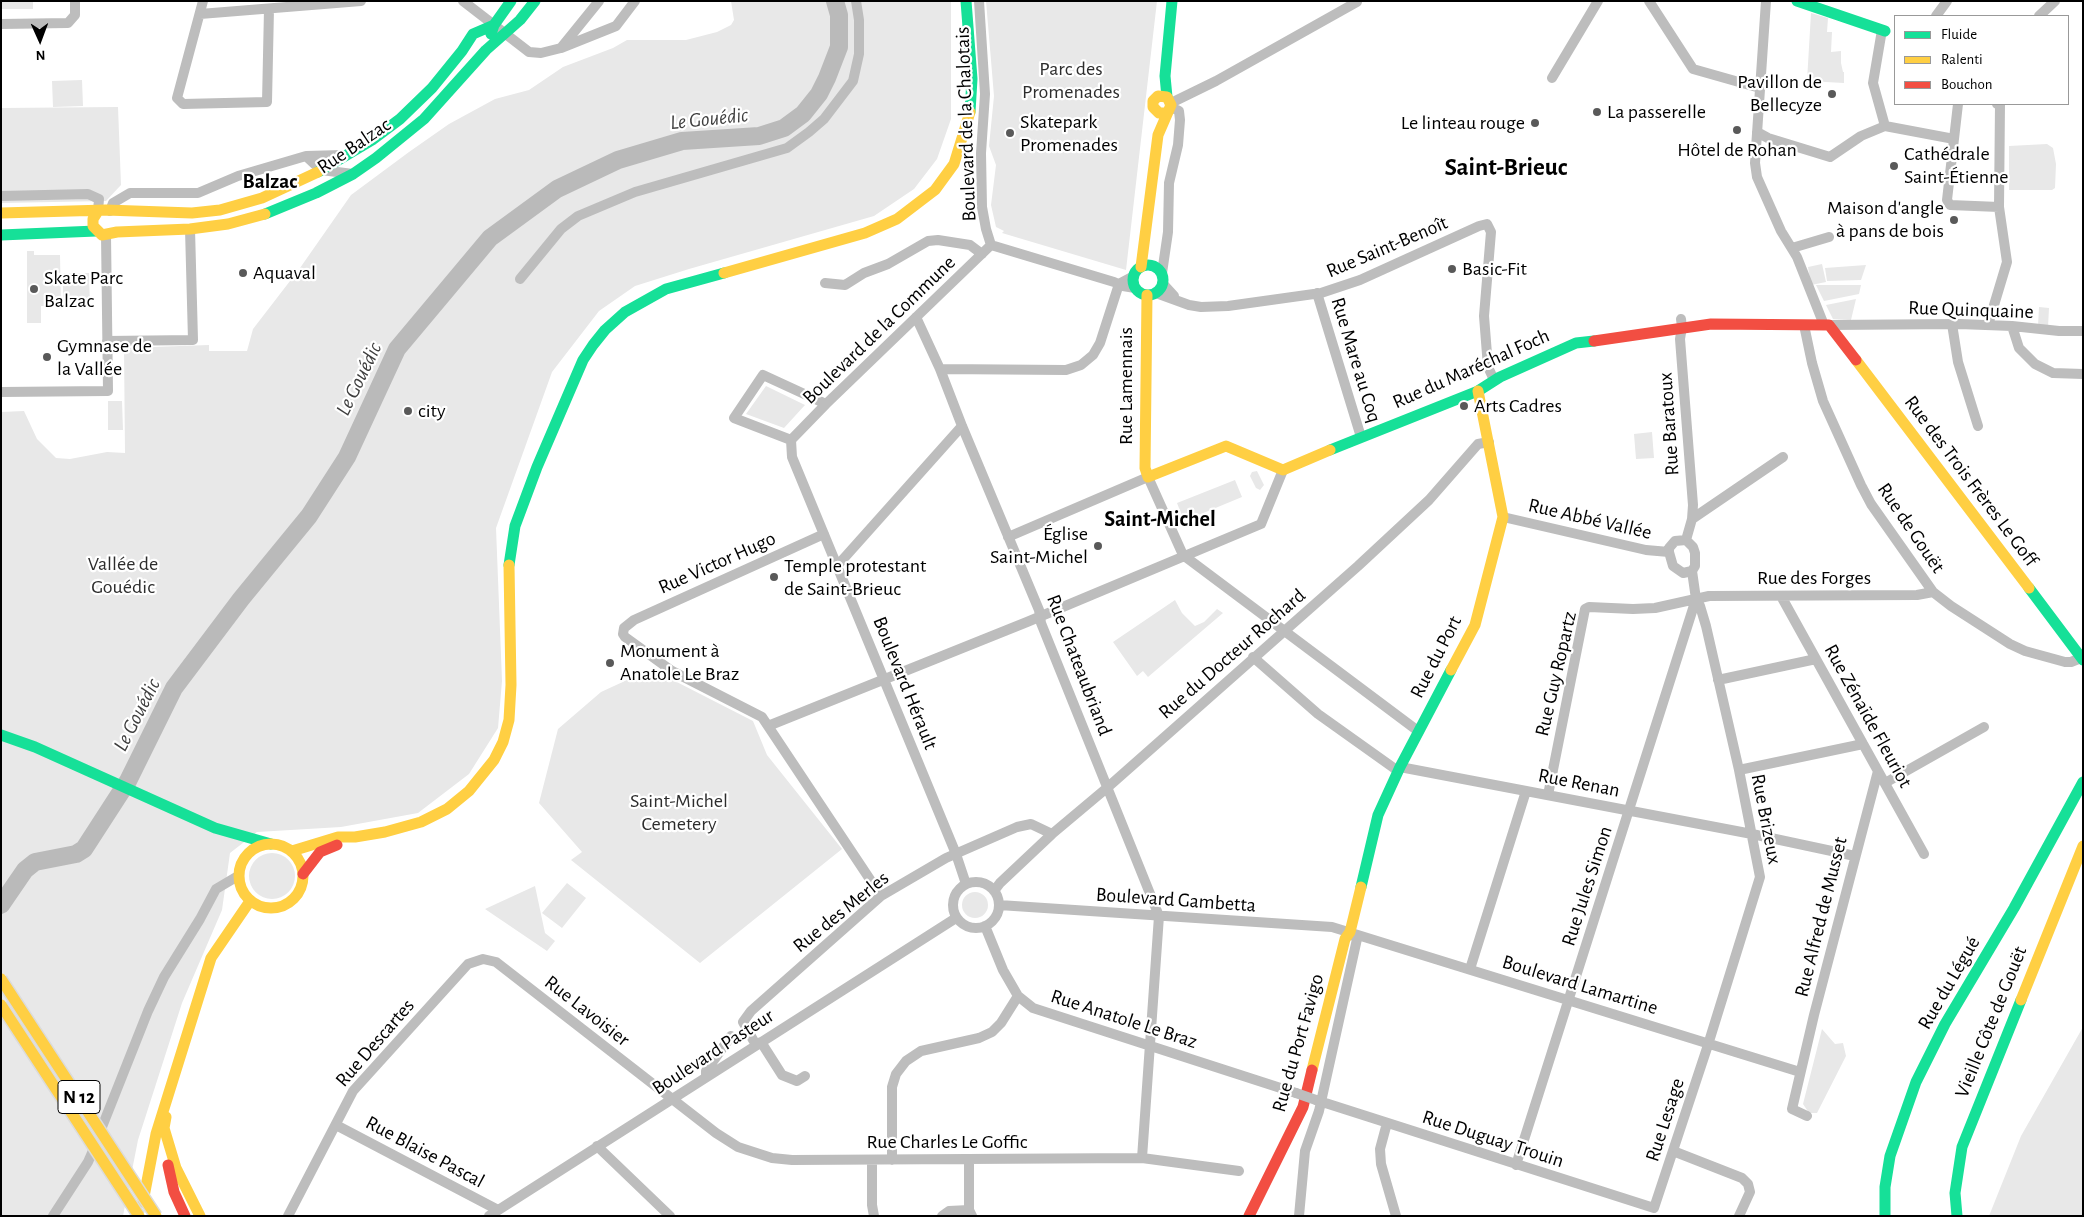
<!DOCTYPE html>
<html>
<head>
<meta charset="utf-8">
<style>
  body { margin:0 }
  #map { position:relative; width:2084px; height:1217px; overflow:hidden; background:#fff; font-family:"Alegreya Sans",sans-serif }
  canvas { display:block }
  .frame { position:absolute; inset:0; border:2px solid #000; pointer-events:none }
  .legend { position:absolute; left:1894px; top:15px; width:175px; height:90px; box-sizing:border-box; background:#fff; border:1px solid #999; margin:0; padding:6px 9px; list-style:none; font-size:15px; color:#000 }
  .legend li { display:flex; align-items:center; gap:10px; height:25px }
  .legend b { width:25px; border:1px solid #999 }
  .north { position:absolute; left:15px; top:15px; width:50px; height:50px; -webkit-text-stroke:4px #fff; paint-order:stroke; rotate:178deg; font-size:14px; font-weight:700; line-height:20px; text-align:center; color:#000 }
  .north::after { content:''; display:block; margin:auto; width:18px; height:22px; background:#000; clip-path:polygon(50% 0,100% 100%,50% 72%,0 100%) }
</style>
</head>
<body>
<div id="map">
<canvas width="2084" height="1217"></canvas>
<div class="frame"></div>
<ul class="legend">
<li><b style="height:6px;background:#16e098"></b>Fluide</li>
<li><b style="height:6px;background:#ffcf43"></b>Ralenti</li>
<li><b style="height:6px;background:#f24e42"></b>Bouchon</li>
</ul>
<div class="north">N</div>
</div>
<script>
const context = document.querySelector('canvas').getContext('2d');
context.lineJoin = 'round';
function paint(path, color) { context.fillStyle = color; context.fill(path, 'evenodd'); }
const poly = rows => new Path2D(rows.map(r => 'M' + r).join(''));
function stroke(path, color, width, dash) { context.strokeStyle = color; context.lineWidth = width; context.lineCap = dash ? 'butt' : 'round'; context.setLineDash(dash || []); context.stroke(path); }
function write(font, color, halo, rows, align = 'center') {
  context.font = font + ' "Alegreya Sans",sans-serif'; context.lineWidth = 4.5; context.setLineDash([]); context.textBaseline = 'middle'; context.strokeStyle = halo; context.fillStyle = color; for (const [text, x, y, turn = 0] of rows) {
    context.save(); context.translate(x, y); context.rotate((+turn || 0) * Math.PI / 180); context.textAlign = isNaN(turn) ? turn : align; if (halo) context.strokeText(text, 0, 0); context.fillText(text, 0, 0); context.restore();
  }
}
paint(poly([
  [1,1,33,1,33,9,1,9],
  [731,1,951,1,951,119,937,159,914,189,874,216,689,269,635,286,599,311,552,372,496,528,502,681,498,728,469,774,418,813,341,827,257,832,230,853,222,910,182,1003,138,1140,123,1216,1,1216,1,412,24,411,37,439,56,458,70,459,107,452,125,453,124,348,209,345,209,351,247,351,253,329,300,268,351,195,409,152,449,124,495,99,529,90,563,67,613,48,627,40,686,40,717,32,731,25,734,20],
  [986,1,1157,1,1126,270,1002,233,1004,231,996,227,991,205,996,165,989,146,994,96],
  [1811,13,1828,18,1827,32,1832,32,1831,52,1841,51,1841,63,1843,72,1844,72,1844,83,1807,81],
  [82,80,83,106,53,107,52,81],
  [118,107,121,185,106,201,1,203,1,108],
  [2047,144,2053,148,2056,164,2055,188,2052,190,2009,190,2009,146],
  [27,251,34,251,34,255,60,255,61,306,41,306,41,323,27,323],
  [1822,264,1826,282,1811,285,1808,267],
  [1866,265,1861,280,1827,281,1825,268],
  [63,273,89,273,90,306,63,306],
  [1816,285,1861,285,1859,294,1824,301],
  [1856,299,1851,320,1833,319,1826,305],
  [2039,307,2049,308,2048,327,2038,326],
  [766,386,805,405,784,428,746,414],
  [108,401,122,401,123,430,108,430],
  [1652,432,1654,458,1636,459,1634,434],
  [1257,471,1264,485,1260,490,1256,488,1250,476,1252,472],
  [1235,480,1242,497,1184,521,1177,503],
  [1175,600,1182,613,1195,626,1204,622,1217,609,1223,613,1148,677,1143,671,1137,676,1113,642],
  [667,677,753,721,767,755,842,849,700,963,571,860,582,852,539,803,558,729,601,692,627,680],
  '249 876a23 23 0 1 1 46 0a23 23 0 1 1-46 0Z',
  [567,883,586,898,562,928,542,913],
  [535,886,545,933,555,941,547,951,485,909],
  '962 905a13 13 0 1 1 26 0a13 13 0 1 1-26 0Z',
  [2083,1027,2083,1216,1989,1216,2021,1136],
  [1822,1029,1835,1044,1843,1043,1846,1056,1817,1113,1809,1113,1803,1104]
]), '#e8e8e8');
stroke(poly([
  [1,905,25,870,35,862,76,854,84,849,128,781,174,688,241,599,309,516,347,457,397,349,490,238,557,189,618,160,682,141,759,136,784,128,803,114,819,94,827,78,839,47,839,15,835,1]
]), '#bababa', 18);
stroke(poly([
  [203,1,177,98,183,104,267,102,269,9],
  [463,1,529,52,541,53,561,48],
  [599,1,561,48,616,26,635,1],
  [979,1,985,94,981,153,982,207,986,229,991,245],
  [1649,1,1693,69,1760,88],
  [1766,1,1755,163,1757,177,1781,231,1797,257,1824,325],
  [200,14,361,1],
  [1936,16,1947,1],
  [2039,16,2055,1],
  [1,24,68,23,75,15,75,1],
  [1882,30,1873,83,1885,126],
  [1552,78,1598,1],
  [1171,103,1216,81,1357,2],
  [1958,104,1947,200,1950,205,1999,207],
  [1757,132,1768,138,1830,157,1861,136,1885,126,1954,139],
  [306,156,321,170,353,174],
  [1,196,88,194,99,199,98,211],
  [110,211,113,203,130,193,198,193,238,176,306,156,342,155],
  [991,245,1114,282,1123,286,1135,288],
  [1792,248,1829,237],
  [1162,273,1168,232,1169,183,1178,145,1180,120,1179,111,1171,107],
  [520,279,561,229,578,216,635,192,787,148,809,132,824,119,853,81,859,54,859,20,856,1],
  [825,283,845,285,864,273,888,264,928,241,938,240,970,245,982,254],
  [1119,284,1134,276],
  [1163,284,1174,296],
  [1156,293,1189,305,1201,307,1228,306,1321,293,1360,280,1479,226,1487,224,1491,232,1484,316,1488,367,1494,380],
  [1317,293,1361,437],
  [916,317,940,369,962,426,1039,610,1041,623,1159,916,1142,1158],
  [1681,319,1682,327,1680,339,1693,505,1692,519,1686,540],
  [1952,324,1958,362,1978,426],
  [1804,325,1812,363,1823,401,1861,485,1871,504,1933,592,1951,606,2010,644,2025,651,2065,662,2071,662,2081,658],
  [1829,325,1959,324,2012,326,2059,331,2083,331],
  [1988,325,2007,262,1999,207,2000,104,1997,104],
  [2012,326,2019,348,2035,364,2053,373,2083,374],
  [107,341,193,340,190,229],
  [940,369,1066,370,1081,365,1093,355,1100,343,1119,284],
  [1,392,108,391,106,235],
  [791,440,792,457,956,854,966,884],
  [791,440,826,404,991,245],
  [791,440,734,418,763,375,826,404],
  [1503,517,1646,550,1669,552],
  [1692,519,1783,457],
  [824,534,634,620,624,628,623,634,625,637,672,671,762,717,881,896],
  [1008,537,1148,477,1183,555,1418,731],
  [837,566,962,426],
  [1781,596,1924,854],
  [1253,657,1318,714,1398,771],
  [1718,680,1816,659],
  [768,726,1027,622,1261,524,1283,470],
  [1400,767,1752,834,1855,856],
  [1739,770,1863,744],
  [1885,783,1984,727],
  [1548,795,1585,609,1589,607,1633,609,1655,608,1709,596,1917,595,1933,592],
  '953 905a23 23 0 1 1 46 0a23 23 0 1 1-46 0Z',
  [994,891,1000,883,1052,834,1108,787,1358,566,1429,500,1478,444,1489,442],
  [999,905,1332,927,1800,1072],
  [985,926,1003,970,1018,996,1033,1008,1296,1093],
  [1470,969,1526,791],
  [761,1042,782,1075,797,1081,805,1076],
  [756,1045,743,1022,751,1011,881,896,946,858,1017,827,1031,824,1052,834],
  [706,1077,706,1071,731,1036],
  [1316,1100,1654,1208,1707,1048,1760,877,1739,770,1706,626,1700,606,1696,599],
  [1807,1116,1792,1109,1814,1015,1878,771],
  [1387,1123,1380,1149,1381,1164,1396,1216],
  [336,1125,498,1210],
  [100,1132,148,1011,164,977,200,919,216,889,238,876],
  [597,1146,670,1216],
  [1673,1151,1742,1178,1748,1184,1750,1192,1739,1216],
  [969,1159,969,1210,972,1216],
  [872,1160,872,1205,874,1216],
  [892,1160,892,1087,896,1074,906,1061,921,1051,979,1038,992,1032,1001,1023,1018,996],
  [1516,1165,1696,599,1692,571,1695,566,1695,553,1693,547,1686,540,1675,541,1669,548,1669,552,1673,566,1683,573,1692,571],
  [53,1216,88,1162,95,1146],
  [288,1216,353,1091,468,964,483,959,496,962,716,1133,738,1147,772,1158,792,1160,1142,1158,1239,1171],
  [489,1216,956,918],
  [942,1216,949,1211,969,1210],
  [1299,1216,1305,1151,1319,1111,1357,939,1350,932]
]), '#bdbdbd', 10);
stroke(poly([
  [966,1,972,79,970,112],
  [1797,1,1885,31],
  [491,34,494,25,511,1],
  [1167,97,1165,76,1172,1],
  [318,172,372,140,400,119,432,88,462,51,473,34,494,25],
  [265,214,316,193,353,174,376,158,424,119,486,50,520,20,535,1],
  [1,235,96,231],
  '1133 280a15 15 0 1 1 30 0a15 15 0 1 1-30 0Z',
  [1330,450,1478,391,1500,377,1576,343,1594,341],
  [509,565,515,526,537,467,583,360,593,345,605,330,625,312,666,289,724,273],
  [2029,588,2083,660],
  [1,735,35,747,215,828,271,844],
  [1361,887,1378,815,1400,767,1451,670],
  [1885,1216,1885,1187,1890,1156,1916,1082,1945,1024,2014,908,2083,782],
  [1957,1216,1955,1193,1962,1147,2021,1000]
]), '#16e098', 11);
stroke(poly([
  [98,211,93,219,93,226,102,235,117,232,190,229,228,224,265,214],
  [1,213,106,210,192,213,220,210,262,198,318,172],
  [1141,267,1158,135,1171,105,1167,97,1158,96,1153,101,1153,107,1159,113,1166,113],
  [724,273,865,233,897,219,935,190,954,164,970,112],
  [1147,295,1145,468,1148,477,1226,446,1283,470,1330,450],
  [1856,360,2029,588],
  [1451,670,1475,625,1503,517,1478,391],
  '239 876a32 32 0 1 1 64 0a32 32 0 1 1-64 0Z',
  [292,851,338,837,355,837,385,832,421,822,447,809,469,791,494,760,503,742,509,720,511,685,509,565],
  [2021,1000,2083,846],
  [1312,1070,1345,939,1350,932,1361,887],
  [166,1117,164,1128,176,1168,200,1216],
  [143,1202,156,1134,211,958,250,901]
]), '#ffcf43', 11);
stroke(poly([
  [1594,341,1711,324,1829,325,1856,360],
  [303,874,320,852,337,845],
  [168,1165,174,1192,185,1216],
  [1249,1216,1303,1107,1312,1070]
]), '#f24e42', 11);
const slowBridge = poly([
  [1,979,156,1216],
  [1,1005,139,1216]
]);
stroke(slowBridge, '#dbdbdb', 14, []);
stroke(poly([
  [1296,1093,1316,1100]
]), '#bdbdbd', 10);
stroke(slowBridge, '#ffcf43', 11);
for (const [x, y, r, color] of [
  [1832,94,5,"#595959"],
  [1597,112,5,"#595959"],
  [1535,123,5,"#595959"],
  [1737,130,5,"#595959"],
  [1010,133,5,"#595959"],
  [1894,166,5,"#595959"],
  [1954,220,5,"#595959"],
  [1452,269,5,"#595959"],
  [243,273,5,"#595959"],
  [34,289,5,"#595959"],
  [47,357,5,"#595959"],
  [1464,406,5,"#595959"],
  [408,411,5,"#595959"],
  [1098,546,5,"#595959"],
  [774,577,5,"#595959"],
  [610,663,5,"#595959"]
]) { const dot = new Path2D(); dot.arc(x, y, r, 0, 2 * Math.PI); context.fillStyle = color; context.fill(dot); stroke(dot, '#fff', 2); }
for (const [x, y, w] of [
  [79,1097,42]
]) { const box = new Path2D(); box.roundRect(x - w / 2, y - 16.5, w, 33, 4); context.fillStyle = '#fff'; context.fill(box); stroke(box, '#000', 1); }
write('bold 19px', '#000', null, [
  ["N 12",79,1097]
]);
write('20px', '#2d2d2d', '#fff', [
  ["Parc des",1071,69],
  ["Promenades",1071,92],
  ["Vallée de",123,564],
  ["Gouédic",123,587],
  ["Saint-Michel",679,801],
  ["Cemetery",679,824]
]);
write('20px', '#000', '#fff', [
  ["Pavillon de",1822,82,"right"],
  ["Bellecyze",1822,105,"right"],
  ["La passerelle",1607,112],
  ["Skatepark",1020,122],
  ["Promenades",1020,145],
  ["Le linteau rouge",1525,123,"right"],
  ["Hôtel de Rohan",1737,150,"center"],
  ["Cathédrale",1904,154],
  ["Saint-Étienne",1904,177],
  ["Maison d'angle",1944,208,"right"],
  ["à pans de bois",1944,231,"right"],
  ["Basic-Fit",1462,269],
  ["Aquaval",253,273],
  ["Skate Parc",44,278],
  ["Balzac",44,301],
  ["Gymnase de",57,346],
  ["la Vallée",57,369],
  ["Arts Cadres",1474,406],
  ["city",418,411],
  ["Église",1088,534,"right"],
  ["Saint-Michel",1088,557,"right"],
  ["Temple protestant",784,566],
  ["de Saint-Brieuc",784,589],
  ["Monument à",620,651],
  ["Anatole Le Braz",620,674]
], 'left');
write('20px', '#000', '#fff', [
  ["Boulevard de la Chalotais",966,124,-92],
  ["Rue Balzac",354,146,-34],
  ["Rue Saint-Benoît",1387,247,-23],
  ["Rue Quinquaine",1971,310,2],
  ["Boulevard de la Commune",879,330,-44],
  ["Rue Mare au Coq",1356,360,73],
  ["Rue du Maréchal Foch",1471,369,-24],
  ["Rue Lamennais",1126,386,-90],
  ["Rue Baratoux",1669,424,-94],
  ["Rue des Trois Frères Le Goff",1971,481,53],
  ["Rue Abbé Vallée",1590,519,13],
  ["Rue de Gouët",1911,528,56],
  ["Rue Victor Hugo",717,563,-24],
  ["Rue des Forges",1814,578],
  ["Rue du Docteur Rochard",1232,654,-41],
  ["Rue du Port",1436,657,-63],
  ["Rue Chateaubriand",1079,665,69],
  ["Rue Guy Ropartz",1556,674,-77],
  ["Boulevard Hérault",905,683,68],
  ["Rue Zénaïde Fleuriot",1868,716,61],
  ["Rue Renan",1579,783,11],
  ["Rue Brizeux",1766,819,79],
  ["Rue Jules Simon",1587,886,-72],
  ["Boulevard Gambetta",1176,900,4],
  ["Rue des Merles",841,912,-39],
  ["Rue Alfred de Musset",1821,917,-76],
  ["Rue du Légué",1949,983,-60],
  ["Boulevard Lamartine",1580,985,17],
  ["Rue Lavoisier",587,1011,38],
  ["Rue Anatole Le Braz",1124,1019,18],
  ["Vieille Côte de Gouët",1991,1022,-68],
  ["Rue Descartes",375,1043,-49],
  ["Rue du Port Favigo",1298,1043,-74],
  ["Boulevard Pasteur",713,1052,-33],
  ["Rue Lesage",1665,1120,-72],
  ["Rue Duguay Trouin",1493,1139,18],
  ["Rue Charles Le Goffic",947,1142],
  ["Rue Blaise Pascal",425,1152,28]
]);
write('italic 21px', '#3e3e3e', '#fff', [
  ["Le Gouédic",709,119,-6],
  ["Le Gouédic",359,379,-64],
  ["Le Gouédic",137,715,-63]
]);
write('bold 21px', '#000', '#fff', [
  ["Balzac",270,182]
]);
write('bold 22px', '#000', '#fff', [
  ["Saint-Michel",1160,519]
]);
write('bold 25px', '#000', '#fff', [
  ["Saint-Brieuc",1506,167]
]);
</script>
</body>
</html>
